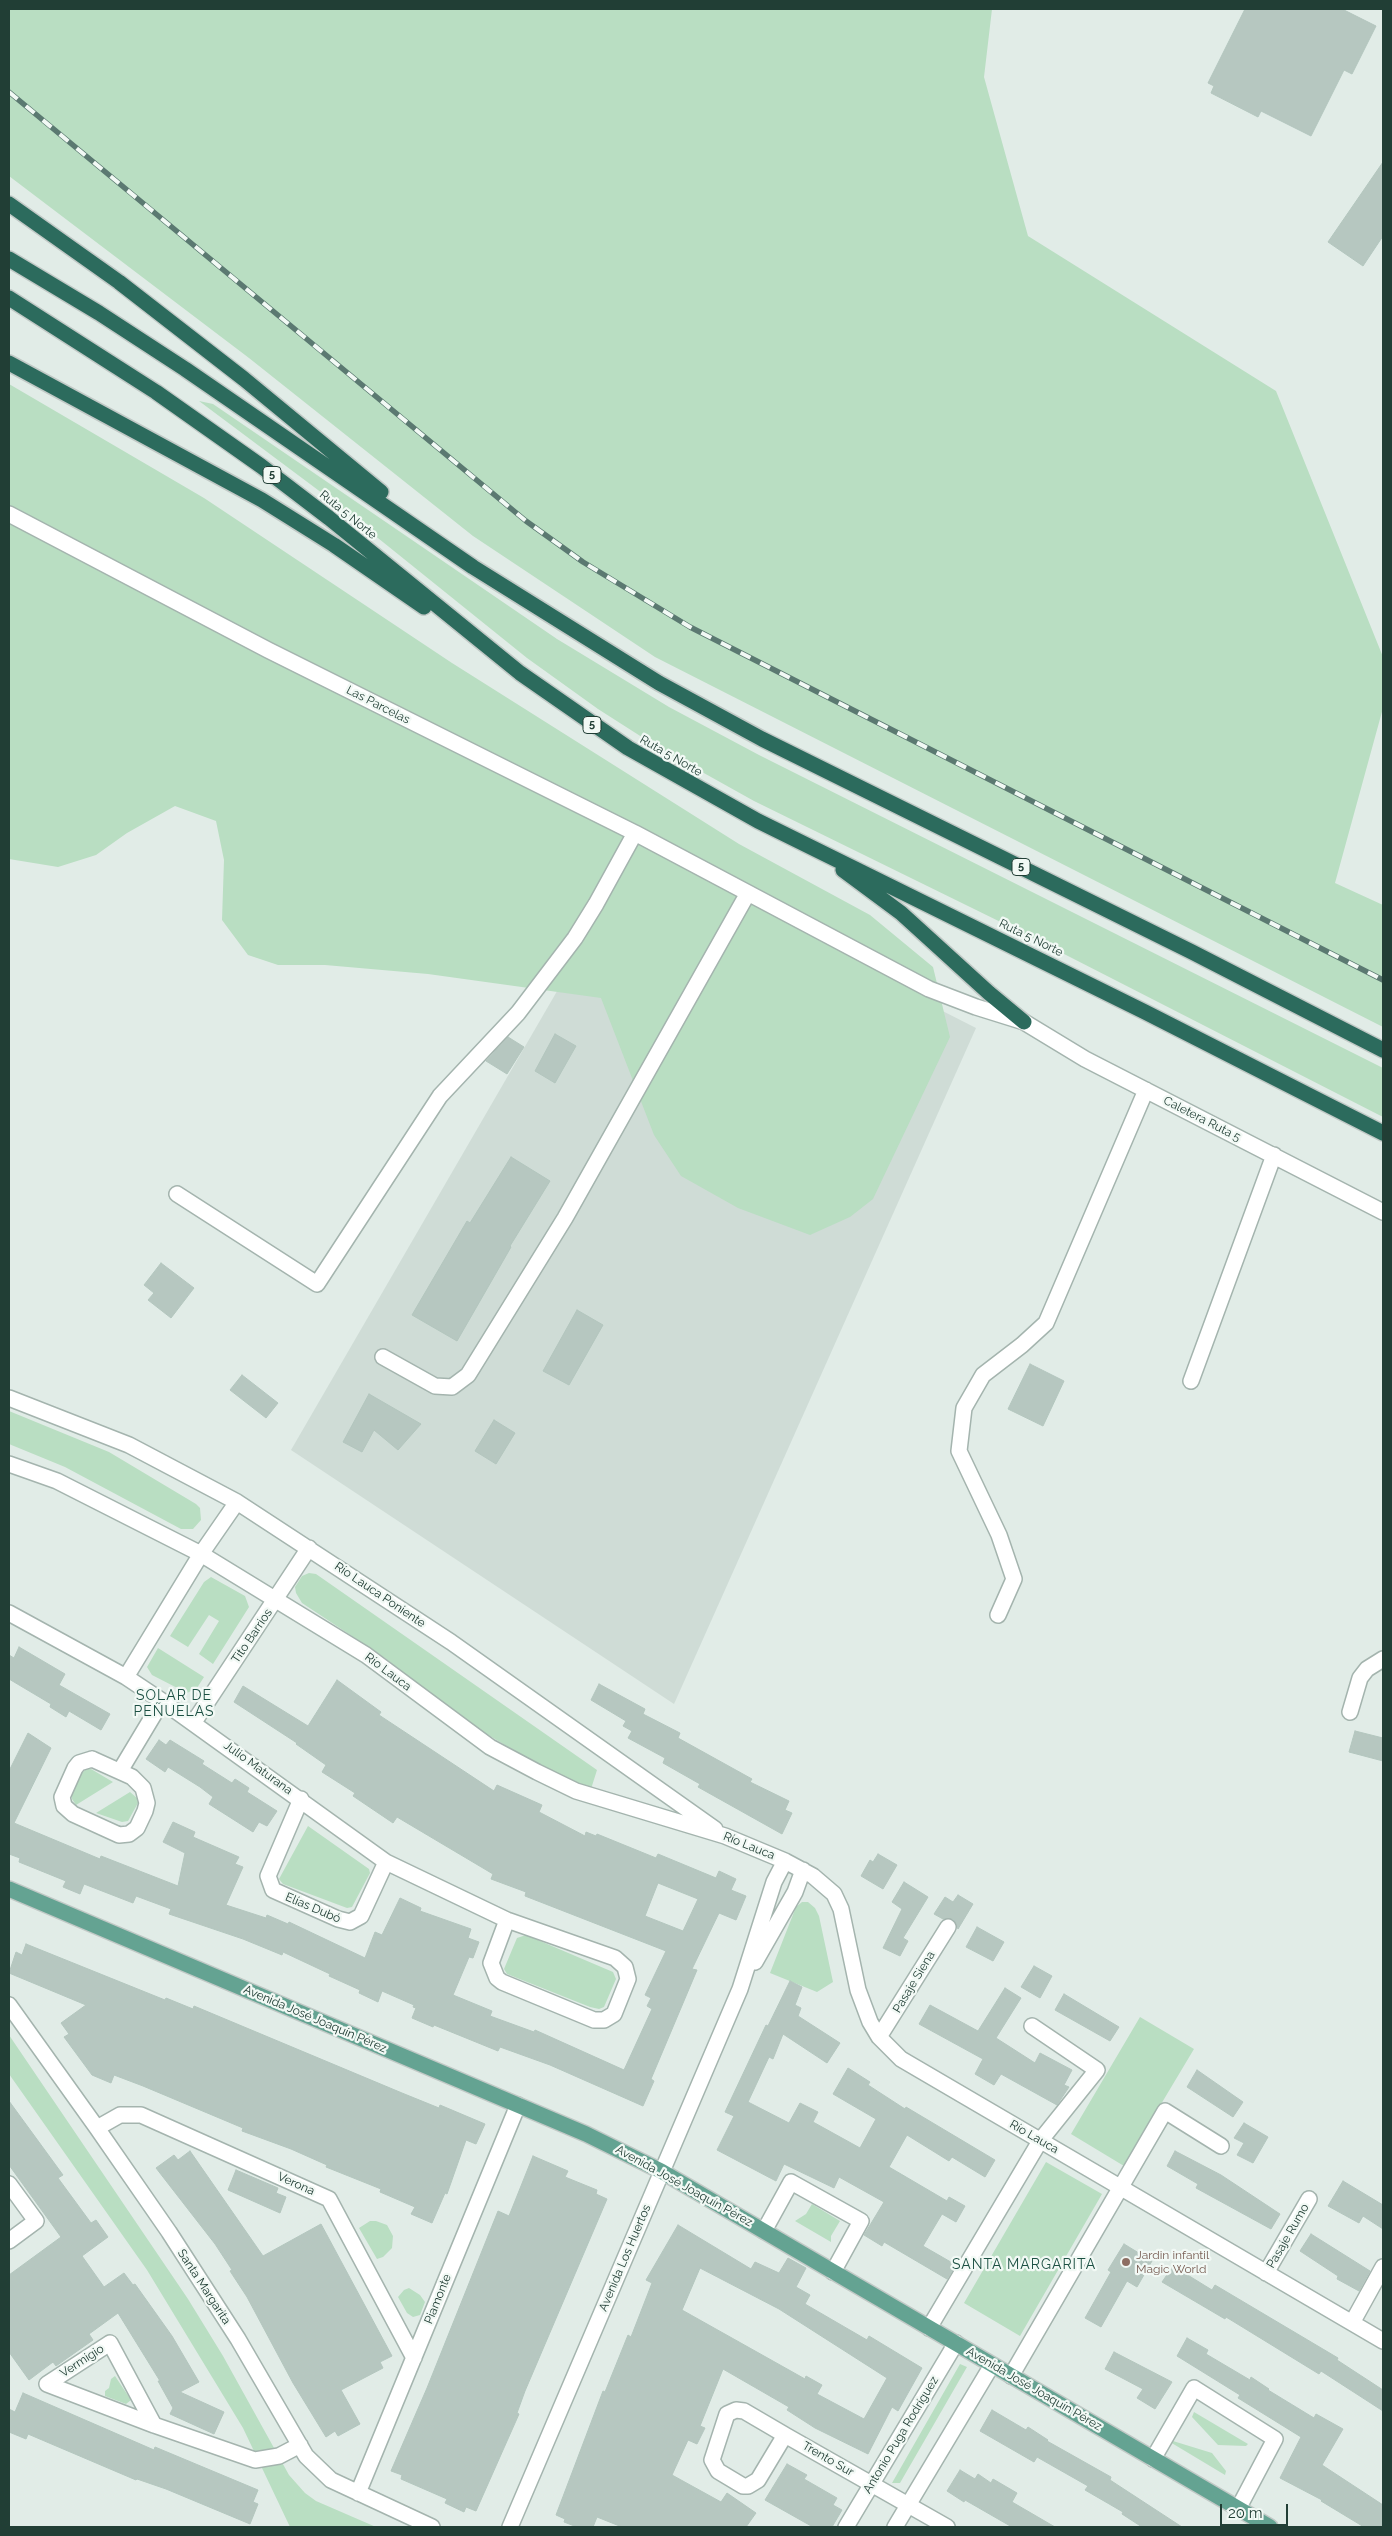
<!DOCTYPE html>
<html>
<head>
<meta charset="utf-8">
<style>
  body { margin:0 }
  #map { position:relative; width:1392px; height:2536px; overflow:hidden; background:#e1ece7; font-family:Raleway,sans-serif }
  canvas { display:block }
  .frame { position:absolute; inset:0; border:10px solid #213e35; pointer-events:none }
  .scale { position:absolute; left:1220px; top:2504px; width:68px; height:22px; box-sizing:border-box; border:2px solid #213e35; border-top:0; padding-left:6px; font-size:15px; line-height:18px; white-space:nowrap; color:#213e35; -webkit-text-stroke:4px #f2f9f5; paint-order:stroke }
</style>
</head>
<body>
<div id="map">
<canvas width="1392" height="2536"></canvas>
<div class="frame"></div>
<div class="scale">20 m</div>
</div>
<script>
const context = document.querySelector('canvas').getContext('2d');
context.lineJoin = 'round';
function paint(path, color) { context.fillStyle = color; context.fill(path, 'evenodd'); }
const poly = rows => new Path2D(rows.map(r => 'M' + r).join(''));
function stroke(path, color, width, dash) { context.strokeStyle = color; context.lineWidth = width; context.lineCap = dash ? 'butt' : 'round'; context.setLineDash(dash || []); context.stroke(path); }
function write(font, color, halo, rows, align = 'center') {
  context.font = font + ' Raleway,sans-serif'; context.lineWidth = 4.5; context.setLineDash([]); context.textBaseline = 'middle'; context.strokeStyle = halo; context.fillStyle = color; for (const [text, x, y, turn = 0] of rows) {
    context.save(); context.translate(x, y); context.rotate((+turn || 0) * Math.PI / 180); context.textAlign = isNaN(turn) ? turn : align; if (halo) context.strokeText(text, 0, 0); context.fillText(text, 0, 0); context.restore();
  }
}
paint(poly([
  [636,855,976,1028,674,1704,291,1450]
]), '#cfdcd6');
paint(poly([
  [9,9,992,9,984,77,1028,236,1276,391,1383,657,1383,708,1335,883,1383,905,1383,1027,655,657,473,536,249,358,9,176],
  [9,384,204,498,452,663,739,844,870,915,933,967,950,1037,873,1199,850,1217,810,1235,738,1208,681,1176,654,1135,601,998,428,974,325,965,278,965,248,955,222,920,224,860,216,821,175,806,127,833,96,855,58,867,9,859],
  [199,401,213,404,557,639,669,707,759,755,1383,1068,1383,1117,1023,933,754,801,659,748,598,709,527,658,322,493],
  [9,1411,109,1452,196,1504,200,1508,201,1520,193,1529,181,1529,65,1467,9,1444],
  [309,1573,316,1574,597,1770,591,1789,547,1770,463,1720,385,1658,302,1603,296,1593,295,1587,302,1576],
  [211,1577,245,1596,249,1607,213,1664,199,1654,219,1621,209,1615,188,1647,170,1636,204,1582],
  [158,1648,204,1677,197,1688,187,1693,152,1675,147,1667],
  [86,1769,91,1769,113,1782,76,1805,72,1799,72,1792,82,1773],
  [130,1792,137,1798,138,1803,128,1821,122,1822,96,1813],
  [308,1826,369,1869,370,1873,352,1907,347,1908,283,1884,279,1879],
  [802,1902,808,1902,815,1908,819,1916,833,1982,817,1992,770,1973,796,1907],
  [526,1935,613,1972,616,1979,604,2007,599,2009,590,2007,507,1974,504,1969,517,1938],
  [1140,2017,1194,2049,1124,2166,1071,2134],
  [9,2035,188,2299,223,2356,289,2475,305,2493,316,2501,376,2527,290,2527,243,2428,147,2270,9,2074],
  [1046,2162,1102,2194,1020,2336,964,2303],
  [812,2204,840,2221,831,2236,831,2242,795,2221,806,2214],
  [370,2221,376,2221,387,2225,393,2236,392,2248,383,2257,377,2259,359,2228],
  [409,2288,420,2295,425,2302,420,2315,413,2317,407,2313,398,2297,404,2290],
  [960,2364,967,2367,900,2483,892,2483],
  [115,2376,131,2400,126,2404,105,2396,105,2391,109,2388,111,2379],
  [1194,2412,1248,2444,1246,2446,1218,2445,1192,2417],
  [1173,2441,1212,2453,1226,2471,1225,2475,1170,2442]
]), '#b9dec2');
const building = poly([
  [1245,9,1342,9,1376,26,1352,74,1344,70,1311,136,1261,111,1258,117,1211,93,1214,86,1208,83,1245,9],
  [1383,162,1383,236,1363,266,1328,242,1383,162],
  [555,1034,576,1046,555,1083,535,1071,555,1034],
  [508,1037,524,1047,507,1074,486,1061,508,1037],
  [511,1157,550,1181,510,1246,511,1247,457,1341,412,1315,467,1221,470,1223,511,1157],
  [161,1263,194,1288,171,1318,148,1300,154,1293,144,1285,161,1263],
  [577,1310,603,1325,569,1385,543,1371,577,1310],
  [1030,1364,1064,1381,1043,1426,1008,1409,1030,1364],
  [242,1375,278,1403,266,1418,230,1390,242,1375],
  [369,1394,421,1424,398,1450,374,1430,362,1452,343,1442,369,1394],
  [494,1420,515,1433,496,1464,475,1451,494,1420],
  [19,1647,65,1674,59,1685,110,1714,101,1730,69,1711,66,1717,50,1707,51,1704,9,1679,9,1655,14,1658,19,1647],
  [337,1680,381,1712,379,1715,494,1791,497,1785,542,1805,539,1812,585,1836,586,1832,596,1836,597,1834,656,1858,658,1854,716,1878,719,1871,736,1879,731,1890,746,1896,736,1920,719,1913,692,1969,697,1970,651,2079,654,2081,643,2106,550,2065,500,2047,498,2051,434,2025,433,2027,412,2018,416,2008,413,2007,414,2005,382,1991,378,2002,359,1993,360,1990,329,1976,330,1974,283,1952,282,1955,243,1939,169,1914,171,1909,136,1896,133,1903,84,1884,80,1894,63,1887,66,1881,19,1862,20,1858,9,1854,9,1771,28,1733,51,1748,14,1823,100,1859,101,1856,178,1886,185,1853,163,1842,173,1822,195,1832,193,1837,239,1857,235,1864,243,1867,226,1905,266,1918,267,1915,288,1924,289,1922,365,1958,375,1932,382,1935,400,1898,421,1908,420,1911,471,1929,468,1938,479,1942,473,1958,469,1957,453,1995,492,2011,490,2016,534,2032,535,2030,624,2070,652,2009,647,2006,651,1998,645,1995,666,1951,525,1896,526,1892,491,1879,493,1874,397,1817,393,1823,353,1796,355,1793,322,1772,326,1765,296,1744,297,1743,234,1702,243,1686,308,1726,337,1680],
  [658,1883,698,1899,683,1931,645,1916,658,1883],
  [599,1684,645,1709,643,1714,680,1733,678,1738,752,1779,750,1782,789,1801,785,1810,792,1813,782,1834,698,1787,700,1784,663,1763,665,1758,628,1738,632,1731,623,1726,626,1721,591,1700,599,1684],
  [1355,1731,1383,1738,1383,1761,1349,1752,1355,1731],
  [159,1740,166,1745,170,1740,204,1761,202,1764,232,1783,235,1779,249,1788,247,1792,277,1811,267,1826,259,1822,253,1832,209,1804,213,1797,200,1787,168,1767,165,1772,146,1759,159,1740],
  [878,1854,897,1865,883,1889,861,1876,870,1860,873,1862,878,1854],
  [904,1882,928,1897,903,1938,908,1941,900,1956,883,1948,902,1909,892,1902,904,1882],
  [958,1895,973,1904,958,1929,953,1919,943,1919,934,1914,945,1897,953,1902,958,1895],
  [977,1927,1004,1942,993,1961,966,1947,977,1927],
  [26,1944,165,2000,166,1998,193,2009,194,2006,402,2093,439,2108,440,2105,485,2124,476,2144,466,2140,447,2194,445,2193,432,2223,411,2214,415,2207,380,2192,381,2189,326,2167,327,2165,291,2149,242,2131,243,2128,143,2086,114,2075,111,2083,92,2075,64,2037,69,2034,61,2023,86,2005,9,1973,16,1952,22,1955,26,1944],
  [1034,1966,1052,1976,1040,1998,1021,1987,1034,1966],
  [790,1981,802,1987,795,2005,801,2008,798,2016,840,2043,827,2063,783,2034,773,2059,769,2057,748,2102,789,2123,800,2103,818,2112,813,2122,860,2148,876,2119,833,2094,848,2068,870,2082,868,2085,905,2109,906,2107,995,2160,985,2177,952,2157,949,2161,907,2135,889,2167,947,2201,949,2197,965,2206,956,2222,942,2214,923,2246,956,2265,947,2279,884,2242,882,2246,864,2235,884,2202,839,2177,834,2188,784,2164,776,2181,717,2150,734,2116,725,2112,766,2025,768,2026,790,1981],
  [1005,1988,1021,1998,996,2038,1035,2063,1040,2053,1072,2070,1064,2085,1069,2087,1057,2105,1001,2074,994,2085,975,2074,983,2059,919,2024,930,2005,978,2031,1005,1988],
  [1064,1994,1119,2027,1110,2041,1055,2010,1064,1994],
  [1197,2070,1243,2102,1233,2117,1187,2087,1197,2070],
  [9,2101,63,2175,58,2178,91,2223,96,2220,108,2237,82,2256,104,2287,124,2273,133,2285,135,2284,172,2336,199,2382,180,2392,224,2412,214,2434,170,2414,173,2408,158,2381,160,2381,118,2313,89,2334,93,2340,56,2366,53,2362,29,2380,9,2352,9,2275,61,2237,9,2165,9,2101],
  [1244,2123,1268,2137,1253,2163,1237,2155,1244,2143,1234,2138,1244,2123],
  [190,2151,263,2256,321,2224,392,2356,380,2362,383,2368,341,2390,360,2424,338,2436,335,2431,326,2437,293,2383,247,2297,230,2271,232,2270,215,2244,156,2168,174,2155,178,2160,190,2151],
  [1175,2151,1221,2175,1280,2214,1271,2229,1196,2188,1198,2184,1167,2166,1175,2151],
  [533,2156,568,2171,565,2177,597,2190,596,2194,607,2199,525,2391,517,2413,519,2414,476,2511,466,2507,464,2512,445,2503,447,2499,401,2479,402,2475,391,2471,427,2388,498,2211,509,2216,533,2156],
  [236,2170,278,2188,276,2193,286,2197,280,2213,228,2190,236,2170],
  [1343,2181,1383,2205,1383,2229,1363,2216,1359,2223,1328,2206,1343,2181],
  [678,2225,751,2269,755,2262,779,2273,788,2258,806,2268,796,2287,810,2295,805,2304,867,2340,869,2336,922,2368,898,2411,892,2407,868,2454,815,2428,787,2410,789,2407,723,2369,700,2426,705,2428,697,2444,688,2440,672,2475,721,2502,727,2493,756,2513,746,2527,622,2527,597,2517,593,2527,577,2527,564,2522,565,2519,556,2515,603,2391,605,2392,628,2335,631,2337,652,2283,646,2280,678,2225],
  [700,2268,779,2309,887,2378,864,2419,817,2394,822,2385,806,2376,805,2379,682,2310,700,2268],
  [1311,2234,1370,2271,1359,2291,1337,2279,1338,2276,1300,2251,1311,2234],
  [1124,2244,1152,2261,1137,2287,1127,2281,1101,2327,1085,2318,1111,2272,1108,2270,1124,2244],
  [1173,2266,1212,2290,1215,2285,1338,2358,1337,2360,1383,2390,1383,2411,1321,2371,1319,2374,1226,2317,1225,2319,1162,2282,1173,2266],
  [1187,2338,1208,2350,1206,2354,1250,2380,1251,2377,1269,2389,1268,2390,1314,2418,1316,2414,1343,2429,1322,2465,1383,2505,1383,2527,1364,2527,1321,2501,1322,2500,1280,2478,1301,2437,1238,2398,1240,2395,1177,2356,1187,2338],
  [1114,2352,1172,2382,1155,2409,1137,2398,1143,2389,1105,2369,1114,2352],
  [23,2393,154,2450,155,2447,258,2490,253,2502,258,2504,250,2524,166,2489,137,2479,136,2480,28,2434,26,2439,9,2432,9,2409,15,2412,23,2393],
  [992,2410,1026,2430,1028,2427,1048,2440,1047,2441,1111,2477,1110,2480,1182,2527,1142,2527,1122,2514,1123,2512,1085,2490,1088,2486,1037,2457,1034,2462,980,2431,992,2410],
  [787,2464,807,2475,804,2479,837,2498,833,2505,842,2510,832,2527,813,2527,765,2500,787,2464],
  [960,2470,975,2479,978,2474,991,2483,993,2479,1017,2493,1012,2502,1055,2527,1012,2527,965,2500,964,2502,947,2491,960,2470]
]);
paint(building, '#b6c7c0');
stroke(building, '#b3c6be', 1);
const minor = poly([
  [9,514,268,650,635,833,929,989,976,1007,1024,1022,1085,1059,1383,1212],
  [177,1194,317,1284,440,1096,518,1013,575,938,596,904,635,833],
  [383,1357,435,1386,452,1387,468,1375,565,1218,748,893],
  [1191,1381,1274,1155],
  [9,1398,129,1445,237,1502,451,1642,715,1829],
  [9,1464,57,1481,201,1554,366,1655,490,1747,537,1772,576,1791,725,1836,785,1861,813,1876,834,1894,841,1909,858,1990,870,2022,879,2037,901,2059,1383,2341],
  [9,1613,126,1677,162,1701,386,1862,507,1920,615,1958,625,1967,628,1979,614,2014,604,2020,594,2020,502,1982,497,1978,491,1963,507,1920],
  [998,1615,1014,1579,999,1535,959,1451,964,1408,983,1375,1022,1345,1046,1323,1146,1090],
  [126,1677,201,1554,237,1502],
  [1350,1712,1360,1678,1367,1669,1383,1659],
  [194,1722,309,1548],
  [92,1759,132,1777,143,1788,147,1803,145,1811,137,1828,129,1834,119,1835,73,1814,64,1806,62,1797,75,1768,79,1763,92,1759],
  [120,1771,162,1701],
  [301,1799,268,1876,273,1890,338,1919,350,1922,361,1916,386,1862],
  [755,1962,795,1892,803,1870],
  [9,2005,97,2128,169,2232,238,2339,306,2456,331,2480,432,2527],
  [879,2037,948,1927],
  [97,2128,120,2115,141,2115,329,2199,414,2358],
  [9,2184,36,2221,9,2241],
  [764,2231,791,2182,861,2221,833,2272],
  [1266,2273,1309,2199],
  [1352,2323,1383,2267],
  [929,2328,1040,2141,1097,2070,1032,2026],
  [1011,2376,1165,2111,1221,2146],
  [736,2410,744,2411,785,2435,758,2480,748,2486,743,2486,718,2471,712,2460,727,2414,736,2410],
  [154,2425,110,2343,47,2384,154,2425,255,2460,279,2456,300,2445],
  [785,2435,947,2527],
  [1153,2459,1194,2388,1275,2439,1238,2509],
  [358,2493,518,2105],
  [510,2527,740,1989,774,1882,785,1861],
  [846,2527,956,2343],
  [895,2527,992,2365]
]);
const major = poly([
  [9,1889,586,2134,661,2171,1270,2527]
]);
const highway = poly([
  [9,204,119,282,244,379,381,492],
  [9,259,99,313,185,369,473,567,659,683,762,739,1192,952,1383,1050],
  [9,298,156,392,261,466,329,518,520,673,628,748,758,821,1145,1012,1383,1133],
  [9,363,262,500,334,545,424,607],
  [843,870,901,913,989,993,1024,1022]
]);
stroke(minor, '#a4b4ae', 18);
stroke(major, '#c1c9c6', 18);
stroke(highway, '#c1c9c6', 18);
stroke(minor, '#fff', 15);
stroke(major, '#64a392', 15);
stroke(highway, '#2c6b5d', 15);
const rail = poly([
  [9,92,526,521,583,562,690,627,1383,980]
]);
stroke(rail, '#5b7971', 5.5);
stroke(rail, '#f2f9f5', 4, [11]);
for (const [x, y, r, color] of [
  [1126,2262,5,"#8d6e63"]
]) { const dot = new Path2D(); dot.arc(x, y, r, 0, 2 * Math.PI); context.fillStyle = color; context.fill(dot); stroke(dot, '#f2f9f5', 2); }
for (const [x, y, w] of [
  [272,475,18],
  [592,725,18],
  [1021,867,18]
]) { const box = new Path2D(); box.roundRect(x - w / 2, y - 8.5, w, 17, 4); context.fillStyle = '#f2f9f5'; context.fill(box); stroke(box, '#213e35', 1); }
write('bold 11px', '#213e35', null, [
  ["5",272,475],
  ["5",592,725],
  ["5",1021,867]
]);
write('12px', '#213e35', '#f2f9f5', [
  ["Ruta 5 Norte",348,515,39],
  ["Las Parcelas",378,705,27],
  ["Ruta 5 Norte",671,756,30],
  ["Ruta 5 Norte",1031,938,26],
  ["Caletera Ruta 5",1202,1119,27],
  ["Río Lauca Poniente",380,1595,34],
  ["Tito Barrios",252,1636,-56],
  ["Río Lauca",388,1672,37],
  ["Julio Maturana",258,1768,36],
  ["Río Lauca",749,1846,22],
  ["Elías Dubó",313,1908,23],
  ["Pasaje Siena",914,1982,-59],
  ["Avenida José Joaquín Pérez",315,2019,23],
  ["Río Lauca",1034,2137,30],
  ["Verona",296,2184,24],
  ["Avenida José Joaquín Pérez",684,2186,29],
  ["Pasaje Rumo",1288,2236,-60],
  ["Avenida Los Huertos",625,2258,-67],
  ["Santa Margarita",204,2287,57],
  ["Piamonte",438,2299,-68],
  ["Vermigio",82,2361,-33],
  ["Avenida José Joaquín Pérez",1034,2389,30],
  ["Antonio Puga Rodríguez",901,2435,-59],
  ["Trento Sur",828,2459,30]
]);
write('12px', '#785e54', '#f2f9f5', [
  ["Jardin infantil",1136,2255],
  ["Magic World",1136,2269]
], 'left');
context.letterSpacing = '1px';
write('14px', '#1c5043', '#f2f9f5', [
  ["SOLAR DE",174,1696],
  ["PEÑUELAS",174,1712],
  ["SANTA MARGARITA",1024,2265]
]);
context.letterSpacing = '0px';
</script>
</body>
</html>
